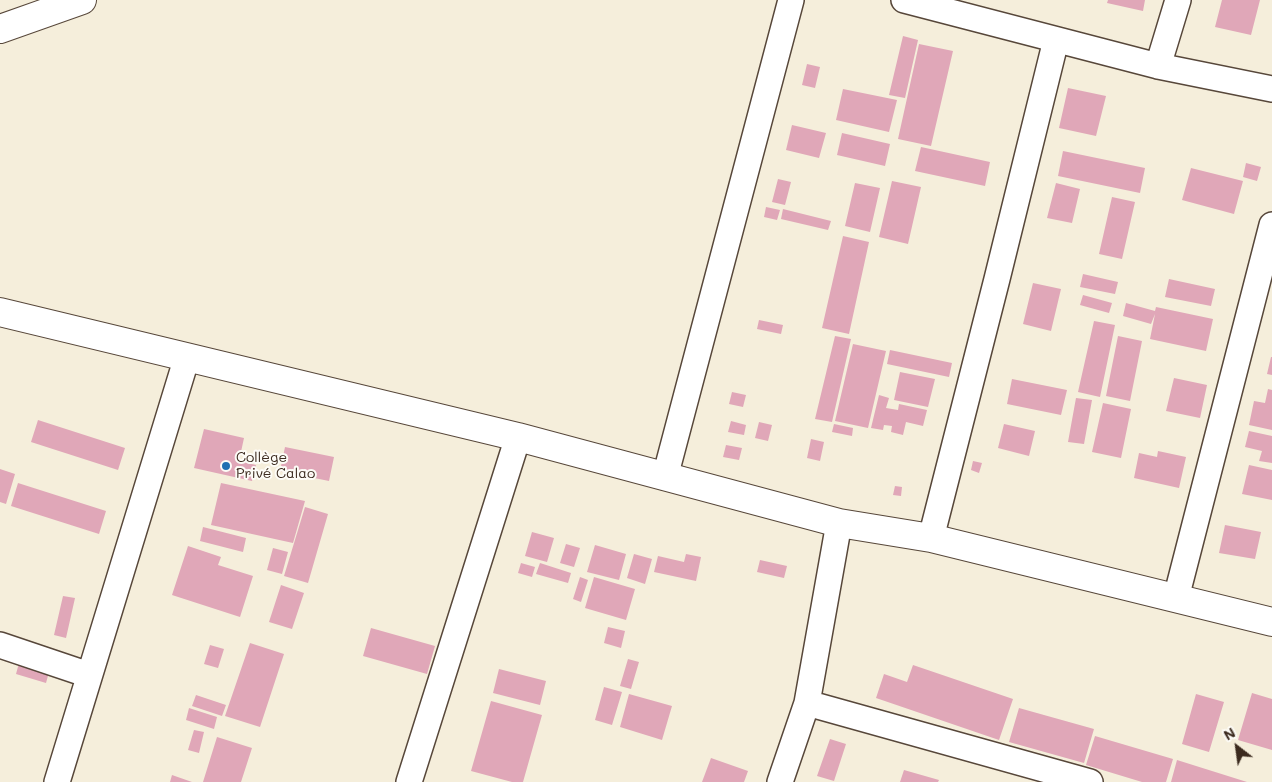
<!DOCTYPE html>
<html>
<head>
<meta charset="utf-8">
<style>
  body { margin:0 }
  #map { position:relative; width:1272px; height:782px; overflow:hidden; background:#f5eedb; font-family:Mali,sans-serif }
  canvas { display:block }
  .north { position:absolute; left:1212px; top:722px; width:50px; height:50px; -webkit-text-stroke:4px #fdfcf7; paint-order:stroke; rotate:330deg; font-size:14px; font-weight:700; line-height:20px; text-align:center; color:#3b2a1e }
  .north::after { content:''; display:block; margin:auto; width:18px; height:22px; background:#3b2a1e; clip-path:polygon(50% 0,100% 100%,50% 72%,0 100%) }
</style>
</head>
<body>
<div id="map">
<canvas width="1272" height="782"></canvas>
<div class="north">N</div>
</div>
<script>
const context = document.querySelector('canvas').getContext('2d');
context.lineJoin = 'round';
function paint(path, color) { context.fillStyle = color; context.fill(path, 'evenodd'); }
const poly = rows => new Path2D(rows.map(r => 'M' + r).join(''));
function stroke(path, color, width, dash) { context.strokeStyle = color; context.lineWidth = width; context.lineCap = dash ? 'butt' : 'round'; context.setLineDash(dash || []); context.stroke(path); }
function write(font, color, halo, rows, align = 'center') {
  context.font = font + ' Mali,sans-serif'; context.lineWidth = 4; context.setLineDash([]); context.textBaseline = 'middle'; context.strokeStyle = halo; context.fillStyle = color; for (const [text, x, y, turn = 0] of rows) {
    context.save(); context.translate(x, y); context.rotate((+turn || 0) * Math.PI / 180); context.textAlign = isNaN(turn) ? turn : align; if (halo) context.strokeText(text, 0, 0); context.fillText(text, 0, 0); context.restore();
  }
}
paint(poly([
  [1108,0,1145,0,1143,11,1107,3],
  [1222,0,1260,0,1251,35,1215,27],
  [903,36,918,40,905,98,889,95],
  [919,44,953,51,931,146,898,139],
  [807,64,820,67,815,88,802,85],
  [1068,88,1106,96,1096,136,1059,128],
  [843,89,897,100,889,132,836,120],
  [792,125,826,133,819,158,786,150],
  [842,133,890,144,885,166,837,155],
  [921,147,990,162,985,186,915,171],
  [1063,151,1145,168,1140,193,1058,176],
  [1246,163,1261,167,1257,181,1243,177],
  [1191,168,1243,181,1234,214,1182,200],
  [778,179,791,182,785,205,772,202],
  [892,181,921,187,908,244,879,237],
  [855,183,880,188,870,232,845,226],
  [1056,183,1080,189,1072,223,1047,218],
  [1112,197,1135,202,1122,259,1099,254],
  [766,207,780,210,777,220,764,217],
  [783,209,831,221,828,230,781,219],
  [843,236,869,242,849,334,822,328],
  [1083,274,1118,282,1115,294,1080,287],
  [1169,279,1215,289,1211,306,1165,297],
  [1033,283,1061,289,1051,331,1023,324],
  [1083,295,1112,303,1109,313,1080,305],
  [1126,303,1155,311,1156,307,1213,319,1206,351,1150,339,1155,314,1151,324,1123,316],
  [759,320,783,325,781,334,757,329],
  [1094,321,1115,325,1100,397,1078,392],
  [835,336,851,339,832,422,815,419],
  [1118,336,1142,341,1130,401,1106,396],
  [853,344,886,351,868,428,835,421],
  [890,350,952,363,949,377,887,364],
  [1271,357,1272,357,1272,375,1267,374],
  [900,372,935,379,928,407,894,400],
  [1174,378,1207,385,1200,418,1166,411],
  [1012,379,1067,390,1061,415,1007,404],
  [1268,389,1272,390,1272,430,1249,425,1254,401,1265,403],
  [732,392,746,395,743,407,729,404],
  [879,395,889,398,886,408,898,410,899,404,927,410,923,426,906,422,903,435,891,432,892,426,884,425,883,430,871,428],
  [1076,398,1092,400,1084,444,1068,442],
  [1103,403,1131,409,1121,458,1092,452],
  [38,420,125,448,118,470,31,442],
  [731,421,746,425,744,435,728,432],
  [759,422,772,425,768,441,755,438],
  [834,424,853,428,852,436,832,432],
  [1004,424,1035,431,1029,456,998,448],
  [204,429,244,438,239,461,256,465,252,481,194,468],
  [1249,431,1272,436,1272,463,1259,461,1262,451,1245,447],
  [811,439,824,442,820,461,807,458],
  [726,445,742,448,739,460,723,457],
  [285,447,334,457,329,481,280,471],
  [1158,451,1186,457,1179,488,1134,478,1139,453,1157,457],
  [973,461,982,463,979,473,971,470],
  [1249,465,1272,470,1272,500,1242,494],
  [0,469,15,474,6,504,0,502],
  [18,483,106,511,99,534,11,506],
  [221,483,305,501,293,543,211,525],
  [895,486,902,487,901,496,893,495],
  [305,507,328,514,308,583,284,576],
  [1225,525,1261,532,1255,559,1219,553],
  [203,527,246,538,243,552,200,541],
  [532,532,554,538,547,562,525,556],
  [566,544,580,548,574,567,560,563],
  [595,545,626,554,619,580,587,572],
  [188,546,221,557,218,565,253,576,240,617,172,595],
  [273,548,288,552,282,574,267,570],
  [634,554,652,559,645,584,627,578],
  [686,554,701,557,696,581,654,572,658,556,684,562],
  [760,560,787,566,784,578,757,572],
  [521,563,535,567,532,577,518,573],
  [540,563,571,573,568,583,536,574],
  [580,577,588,580,581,602,573,599],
  [594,577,635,589,626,620,585,608],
  [281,585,304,593,292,629,269,622],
  [63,596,75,598,66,638,54,635],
  [608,627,625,631,621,648,604,643],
  [371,628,435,646,427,674,363,656],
  [250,643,284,654,260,727,225,716],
  [210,645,224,649,218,668,204,664],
  [628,659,639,662,631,689,620,686],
  [19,663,49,672,46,683,16,674],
  [913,665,1013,699,999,740,876,698,884,674,907,682],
  [499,669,546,681,540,705,493,693],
  [604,687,622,692,612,725,595,720],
  [1252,693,1272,699,1272,750,1238,740],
  [629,694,672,706,662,740,620,727],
  [1196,694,1224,702,1209,752,1182,744],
  [196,695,226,705,222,716,192,706],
  [491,701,542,715,523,782,512,782,471,771],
  [189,708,217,717,214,729,186,720],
  [1019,708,1094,729,1084,763,1009,742],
  [194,730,204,732,199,753,188,750],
  [1095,736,1173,759,1166,782,1142,782,1086,765],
  [217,737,252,748,241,782,203,782],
  [830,739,846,744,834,781,817,776],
  [711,758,748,771,744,782,702,782],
  [1177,760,1247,782,1171,782],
  [904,770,939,780,938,782,900,782],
  [172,775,192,782,170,782]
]), '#e0a7b8');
const minor = poly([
  [904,0,1158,66,1272,89],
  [1158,66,1178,0],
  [665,477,791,0],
  [931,538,997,279,1056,40],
  [1176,598,1272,225],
  [0,645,89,675],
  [807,703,1090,782],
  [57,782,187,357],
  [409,782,518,437],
  [780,782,807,703,839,523]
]);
const major = poly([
  [0,29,82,0],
  [0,312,518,437,839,523,931,538,1272,622]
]);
stroke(minor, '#57473a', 28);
stroke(major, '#57473a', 30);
stroke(minor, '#fff', 25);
stroke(major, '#fff', 28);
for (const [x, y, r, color] of [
  [226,466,5,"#1f6fb2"]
]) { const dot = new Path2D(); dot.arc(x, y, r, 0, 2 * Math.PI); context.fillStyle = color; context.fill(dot); stroke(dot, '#fdfcf7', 2); }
write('14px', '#3b2a1e', '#fdfcf7', [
  ["Collège",236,458],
  ["Privé Calao",236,474]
], 'left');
</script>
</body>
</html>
